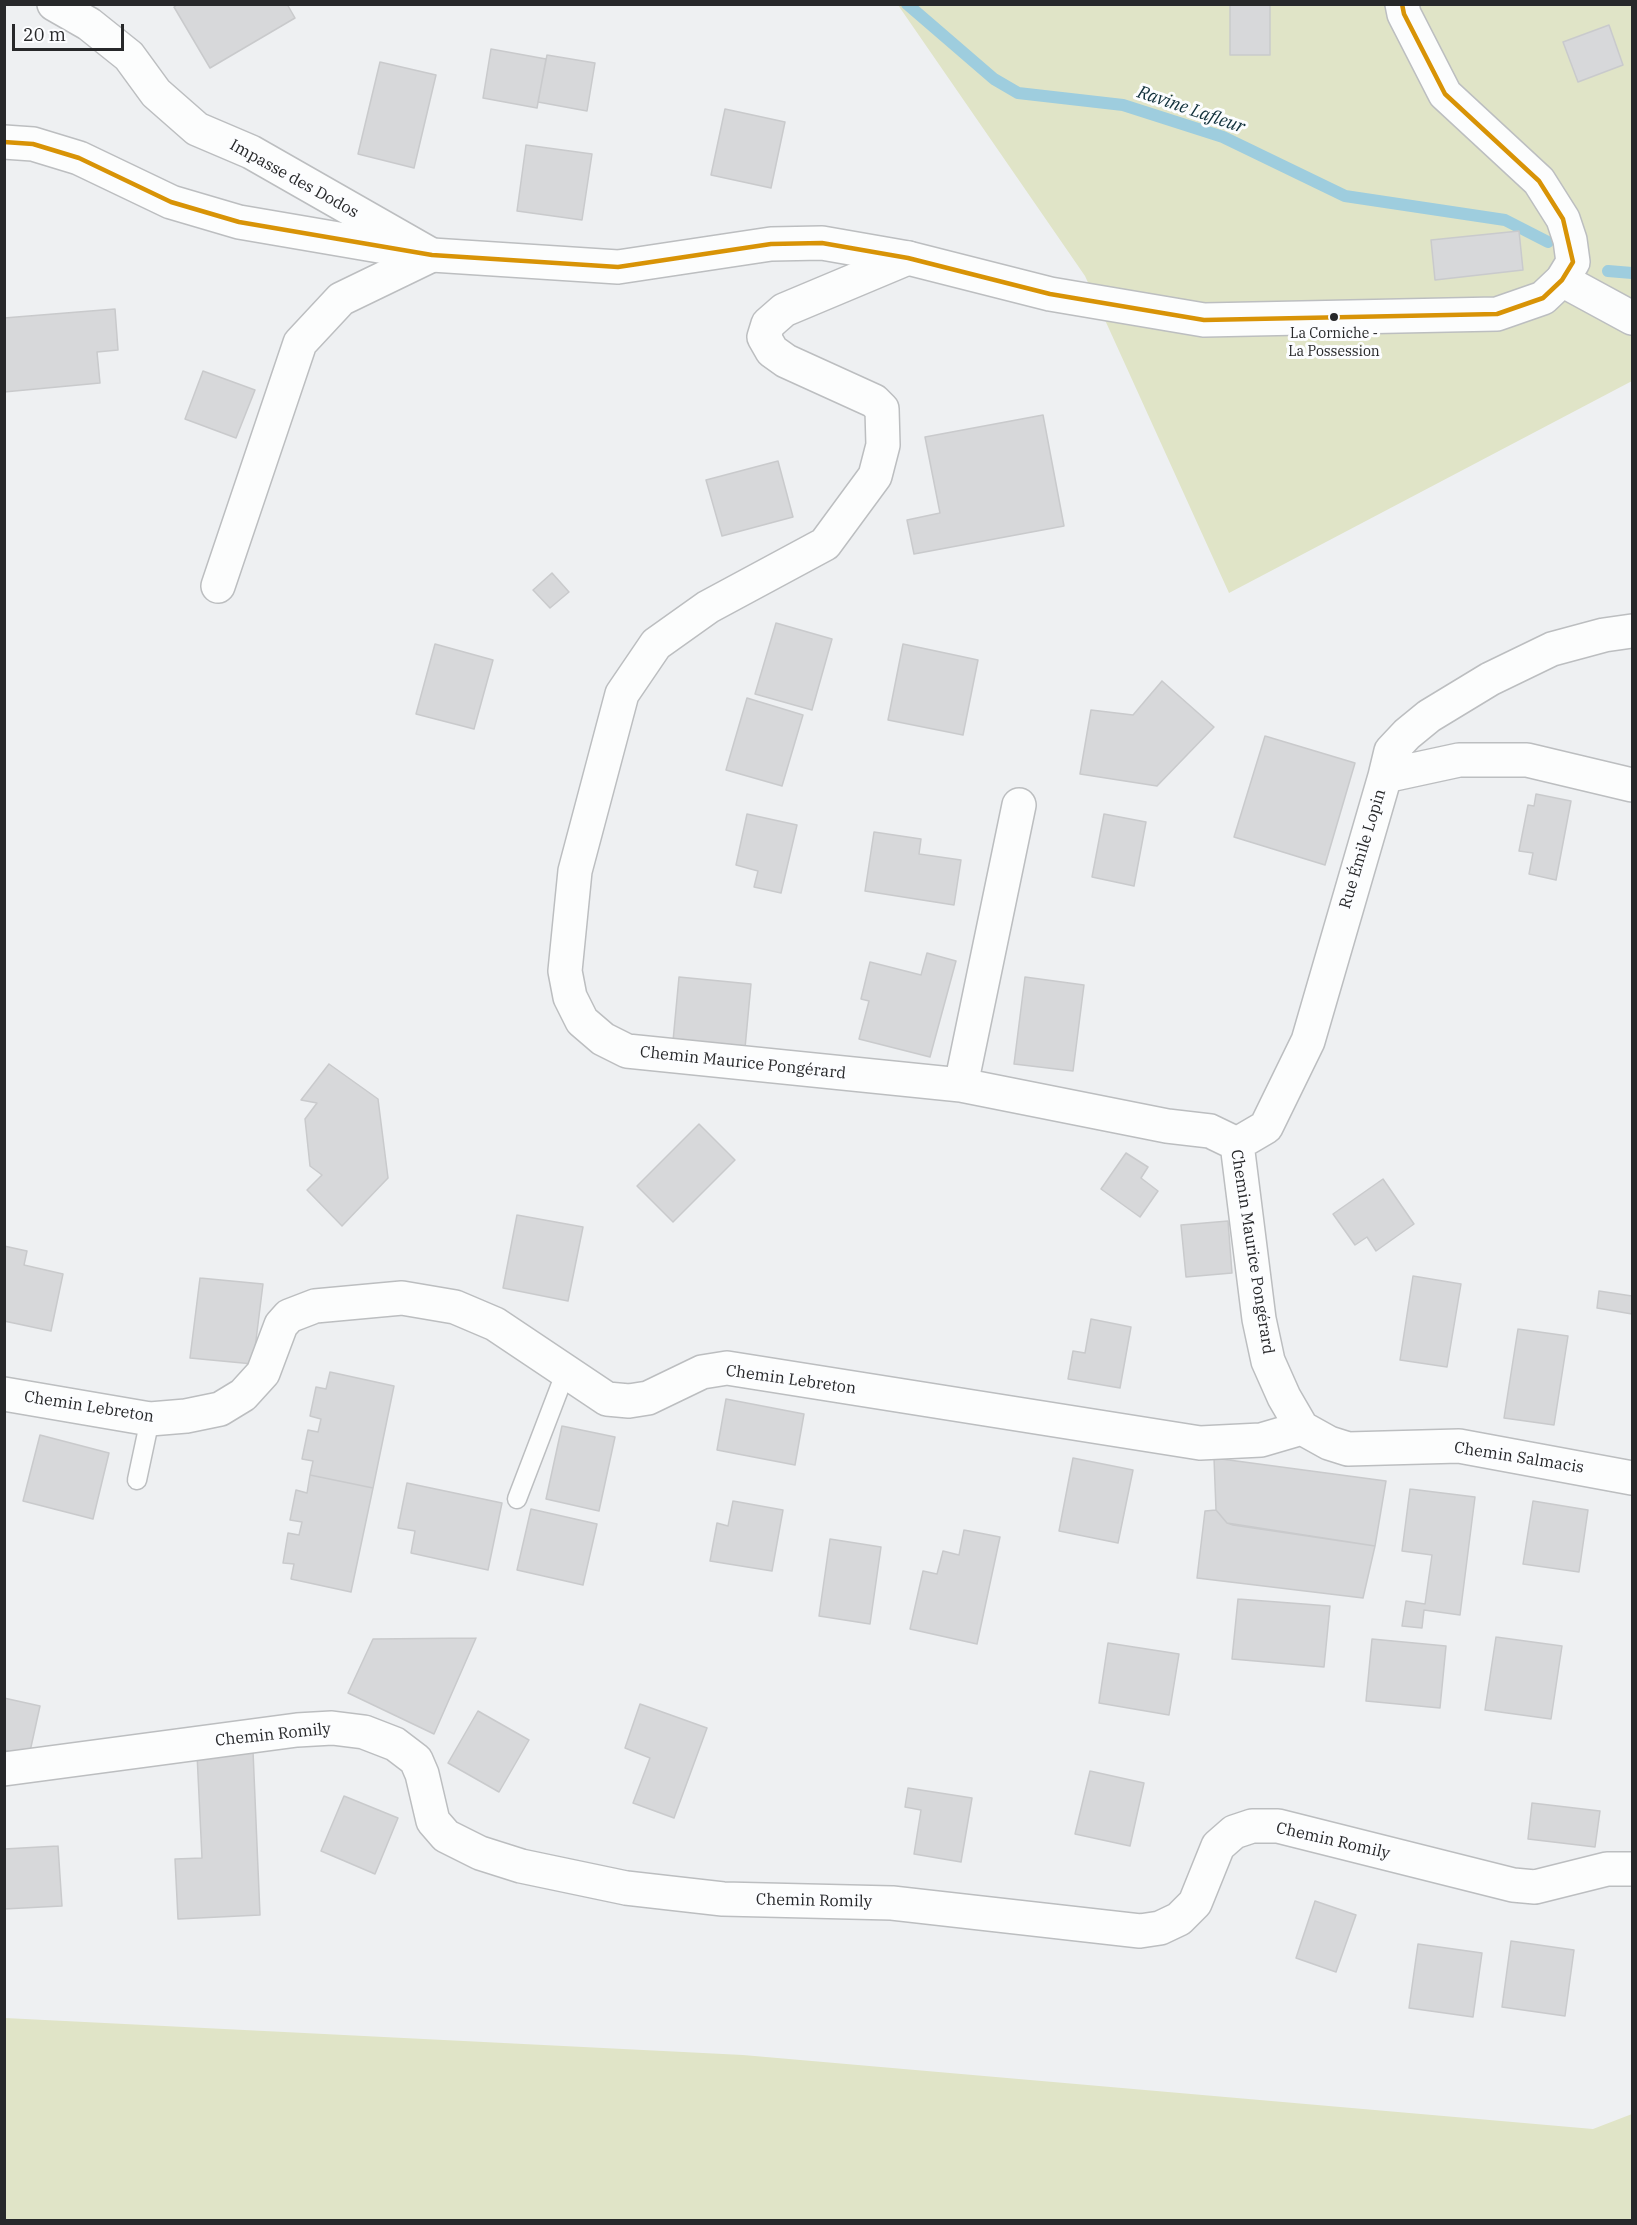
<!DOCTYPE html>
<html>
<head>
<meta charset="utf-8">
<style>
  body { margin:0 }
  #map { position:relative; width:1637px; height:2225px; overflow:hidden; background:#eef0f2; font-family:"IBM Plex Serif",serif }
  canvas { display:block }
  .frame { position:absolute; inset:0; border:6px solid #27282a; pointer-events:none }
  .scale { position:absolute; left:12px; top:24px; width:112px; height:27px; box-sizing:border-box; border:3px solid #27282a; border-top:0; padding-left:8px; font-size:18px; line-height:21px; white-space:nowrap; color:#27282a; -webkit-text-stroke:4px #fcfdff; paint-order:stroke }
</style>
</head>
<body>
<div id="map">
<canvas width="1637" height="2225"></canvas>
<div class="frame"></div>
<div class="scale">20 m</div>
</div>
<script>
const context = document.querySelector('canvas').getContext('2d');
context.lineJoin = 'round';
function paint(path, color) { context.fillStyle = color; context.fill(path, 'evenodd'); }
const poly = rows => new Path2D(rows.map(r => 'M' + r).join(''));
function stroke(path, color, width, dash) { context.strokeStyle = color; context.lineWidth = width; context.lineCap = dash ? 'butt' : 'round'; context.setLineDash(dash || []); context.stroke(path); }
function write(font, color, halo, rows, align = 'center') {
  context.font = font + ' "IBM Plex Serif",serif'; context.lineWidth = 6; context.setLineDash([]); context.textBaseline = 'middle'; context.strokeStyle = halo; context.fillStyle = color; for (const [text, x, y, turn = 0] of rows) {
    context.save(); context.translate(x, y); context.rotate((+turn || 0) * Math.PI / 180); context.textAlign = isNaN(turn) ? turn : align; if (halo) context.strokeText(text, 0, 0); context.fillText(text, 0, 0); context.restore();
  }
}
paint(poly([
  [898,5,1632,5,1632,381,1229,593,1085,276],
  [5,2018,743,2055,1593,2129,1632,2114,1632,2220,5,2220]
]), '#e0e4c7');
stroke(poly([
  [907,4,994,79,1018,93,1123,105,1223,137,1345,196,1505,220,1548,242],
  [1608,271,1632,273]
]), '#9ecdde', 12);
const building = poly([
  [178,4,287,4,295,18,210,68,174,7,178,4],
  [1230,4,1270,4,1270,55,1230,55,1230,4],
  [1609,25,1623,65,1578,82,1563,42,1609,25],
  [491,49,546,59,537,108,483,98,491,49],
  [547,55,595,63,587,111,538,102,547,55],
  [380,62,436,75,414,168,358,154,380,62],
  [725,109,785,122,771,188,711,175,725,109],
  [526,145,592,154,582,220,517,211,526,145],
  [1519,231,1523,270,1435,280,1431,240,1519,231],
  [115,309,118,350,97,352,100,383,4,392,4,318,115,309],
  [203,371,255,390,236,438,185,419,203,371],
  [1043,415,1064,526,914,554,907,520,940,513,925,437,1043,415],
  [778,461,793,517,722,536,706,480,778,461],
  [552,573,569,592,550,608,533,590,552,573],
  [776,623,832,639,812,710,755,694,776,623],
  [435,644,493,660,474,729,416,714,435,644],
  [903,644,978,660,963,735,888,720,903,644],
  [1162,681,1214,727,1157,786,1080,774,1091,710,1133,715,1162,681],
  [747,698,803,715,782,786,726,770,747,698],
  [1265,736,1355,763,1325,865,1234,837,1265,736],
  [1536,794,1571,801,1556,880,1529,874,1533,853,1519,851,1528,805,1534,806,1536,794],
  [747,814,797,825,781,893,754,887,758,871,736,865,747,814],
  [1104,814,1146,822,1134,886,1092,877,1104,814],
  [874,832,921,839,919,854,961,860,954,905,865,891,874,832],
  [927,953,956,961,930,1057,859,1039,869,1001,861,999,870,962,921,975,927,953],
  [679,977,751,984,745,1048,673,1041,679,977],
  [1025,977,1084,985,1073,1071,1014,1064,1025,977],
  [329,1064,378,1099,388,1178,342,1226,307,1190,322,1175,310,1166,305,1119,317,1103,301,1100,329,1064],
  [699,1124,735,1160,673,1222,637,1186,699,1124],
  [1126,1153,1148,1167,1141,1178,1158,1191,1140,1217,1101,1189,1126,1153],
  [1383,1179,1414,1224,1376,1251,1367,1237,1355,1245,1333,1214,1383,1179],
  [517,1215,583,1227,568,1301,503,1288,517,1215],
  [1228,1221,1232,1273,1186,1277,1181,1225,1228,1221],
  [4,1246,27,1251,24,1265,63,1274,51,1331,4,1321,4,1246],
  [1413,1276,1461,1284,1447,1367,1400,1360,1413,1276],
  [200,1278,263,1284,253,1364,190,1358,200,1278],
  [1599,1291,1632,1296,1632,1314,1597,1308,1599,1291],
  [1091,1319,1131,1327,1120,1388,1068,1379,1073,1351,1085,1353,1091,1319],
  [1518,1329,1568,1336,1554,1425,1504,1418,1518,1329],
  [330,1372,394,1386,373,1488,310,1475,313,1461,302,1459,308,1430,318,1432,321,1419,310,1416,316,1387,326,1389,330,1372],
  [726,1399,804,1414,795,1465,717,1450,726,1399],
  [562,1426,615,1437,599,1511,546,1499,562,1426],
  [40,1435,109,1453,93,1519,23,1501,40,1435],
  [1073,1458,1133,1470,1118,1543,1059,1531,1073,1458],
  [1214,1458,1386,1481,1375,1546,1227,1523,1216,1510,1214,1458],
  [310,1475,373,1488,351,1592,291,1579,294,1564,283,1563,288,1533,299,1535,302,1522,290,1520,296,1490,307,1493,310,1475],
  [407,1483,502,1503,488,1570,411,1553,415,1531,398,1528,407,1483],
  [1410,1489,1475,1497,1460,1615,1424,1610,1422,1628,1402,1626,1406,1601,1425,1604,1432,1555,1402,1551,1410,1489],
  [733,1501,783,1510,772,1571,710,1561,717,1523,728,1526,733,1501],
  [1533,1501,1588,1510,1579,1572,1523,1564,1533,1501],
  [531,1509,597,1524,583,1585,517,1570,531,1509],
  [1216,1510,1227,1523,1233,1525,1375,1546,1363,1598,1197,1578,1205,1511,1216,1510],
  [964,1530,1000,1537,977,1644,910,1629,923,1571,937,1574,943,1551,959,1555,964,1530],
  [830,1539,881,1547,870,1624,819,1616,830,1539],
  [1238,1599,1330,1606,1324,1667,1232,1659,1238,1599],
  [1496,1637,1562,1646,1551,1719,1485,1710,1496,1637],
  [476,1638,434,1734,348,1693,373,1639,476,1638],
  [1372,1639,1446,1646,1440,1708,1366,1701,1372,1639],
  [1108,1643,1179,1654,1169,1715,1099,1703,1108,1643],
  [4,1698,40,1706,29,1756,4,1750,4,1698],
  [640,1704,707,1728,674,1818,633,1803,650,1758,625,1748,640,1704],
  [478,1711,529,1740,499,1792,448,1763,478,1711],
  [253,1751,260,1915,178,1919,175,1859,202,1858,197,1754,253,1751],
  [1090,1771,1144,1783,1130,1846,1075,1834,1090,1771],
  [908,1788,972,1798,961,1862,914,1854,921,1810,905,1807,908,1788],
  [344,1796,398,1818,375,1874,321,1851,344,1796],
  [1532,1803,1600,1811,1595,1847,1528,1839,1532,1803],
  [58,1846,62,1906,4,1909,4,1849,58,1846],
  [1315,1901,1356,1915,1336,1972,1296,1958,1315,1901],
  [1511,1941,1574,1950,1565,2016,1502,2007,1511,1941],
  [1418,1944,1482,1953,1473,2017,1409,2008,1418,1944]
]);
paint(building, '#d7d8da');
stroke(building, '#c9cacc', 1.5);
const service = poly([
  [137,1480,150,1419],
  [517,1499,566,1371]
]);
const minor = poly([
  [54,4,89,24,129,56,156,93,197,129,251,152,428,253],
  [908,258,784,310,768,324,764,337,772,351,786,361,874,401,882,409,883,445,875,476,825,544,708,607,656,644,622,694,575,871,565,971,570,997,582,1021,603,1039,627,1051,961,1085,1167,1126,1210,1131,1237,1144],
  [1562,280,1632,318],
  [218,586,300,343,341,299,432,255],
  [1385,776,1391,751,1407,734,1429,716,1490,679,1552,649,1604,635,1632,631],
  [961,1085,1019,805],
  [1237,1144,1266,1127,1308,1041,1385,776,1459,760,1527,760,1632,785],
  [1237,1144,1259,1319,1268,1361,1284,1397,1302,1428,1329,1443,1348,1449,1459,1446,1632,1478],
  [4,1394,150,1419,186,1416,220,1409,243,1395,263,1373,281,1325,289,1316,315,1306,402,1298,455,1307,495,1324,607,1399,629,1401,648,1398,702,1372,727,1368,1200,1443,1261,1440,1302,1428],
  [4,1769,297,1730,332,1728,364,1732,395,1744,416,1760,422,1774,433,1821,446,1836,480,1853,521,1866,626,1888,723,1899,892,1903,1140,1931,1160,1928,1179,1919,1195,1903,1218,1846,1234,1832,1252,1826,1278,1826,1513,1885,1535,1887,1607,1869,1632,1869]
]);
const secondary = poly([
  [4,142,33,144,79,158,171,202,239,222,432,255,618,267,771,244,822,243,908,258,1050,294,1204,320,1497,314,1543,298,1562,280,1573,262,1570,240,1563,219,1539,181,1445,94,1404,14,1402,4]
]);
stroke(service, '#bcbec0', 21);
stroke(minor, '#bcbec0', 36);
stroke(secondary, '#bcbec0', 36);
stroke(service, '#fcfdfd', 18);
stroke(minor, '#fcfdfd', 33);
stroke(secondary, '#fcfdfd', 33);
stroke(poly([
  [4,142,33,144,79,158,171,202,239,222,432,255,618,267,771,244,822,243,908,258,1050,294,1204,320,1497,314,1543,298,1562,280,1573,262,1563,219,1539,181,1445,94,1404,14,1402,4]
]), '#d89306', 4.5);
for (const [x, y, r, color] of [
  [1334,317,5,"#27282a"]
]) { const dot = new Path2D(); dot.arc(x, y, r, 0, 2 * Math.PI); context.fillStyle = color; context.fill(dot); stroke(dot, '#fcfdff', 2); }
write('14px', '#27282a', '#fcfdff', [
  ["La Corniche -",1334,334],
  ["La Possession",1334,352]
]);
write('16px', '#27282a', '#fcfdff', [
  ["Impasse des Dodos",294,179,29],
  ["Rue Émile Lopin",1363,849,-73],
  ["Chemin Maurice Pongérard",743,1063,6],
  ["Chemin Maurice Pongérard",1252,1252,81],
  ["Chemin Lebreton",791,1380,8],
  ["Chemin Lebreton",89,1407,9],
  ["Chemin Salmacis",1519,1458,9],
  ["Chemin Romily",273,1735,-6],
  ["Chemin Romily",1333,1841,13],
  ["Chemin Romily",814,1901,1]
]);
write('italic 18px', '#0f2f3a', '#fcfdff', [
  ["Ravine Lafleur",1191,110,19]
]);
</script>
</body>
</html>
